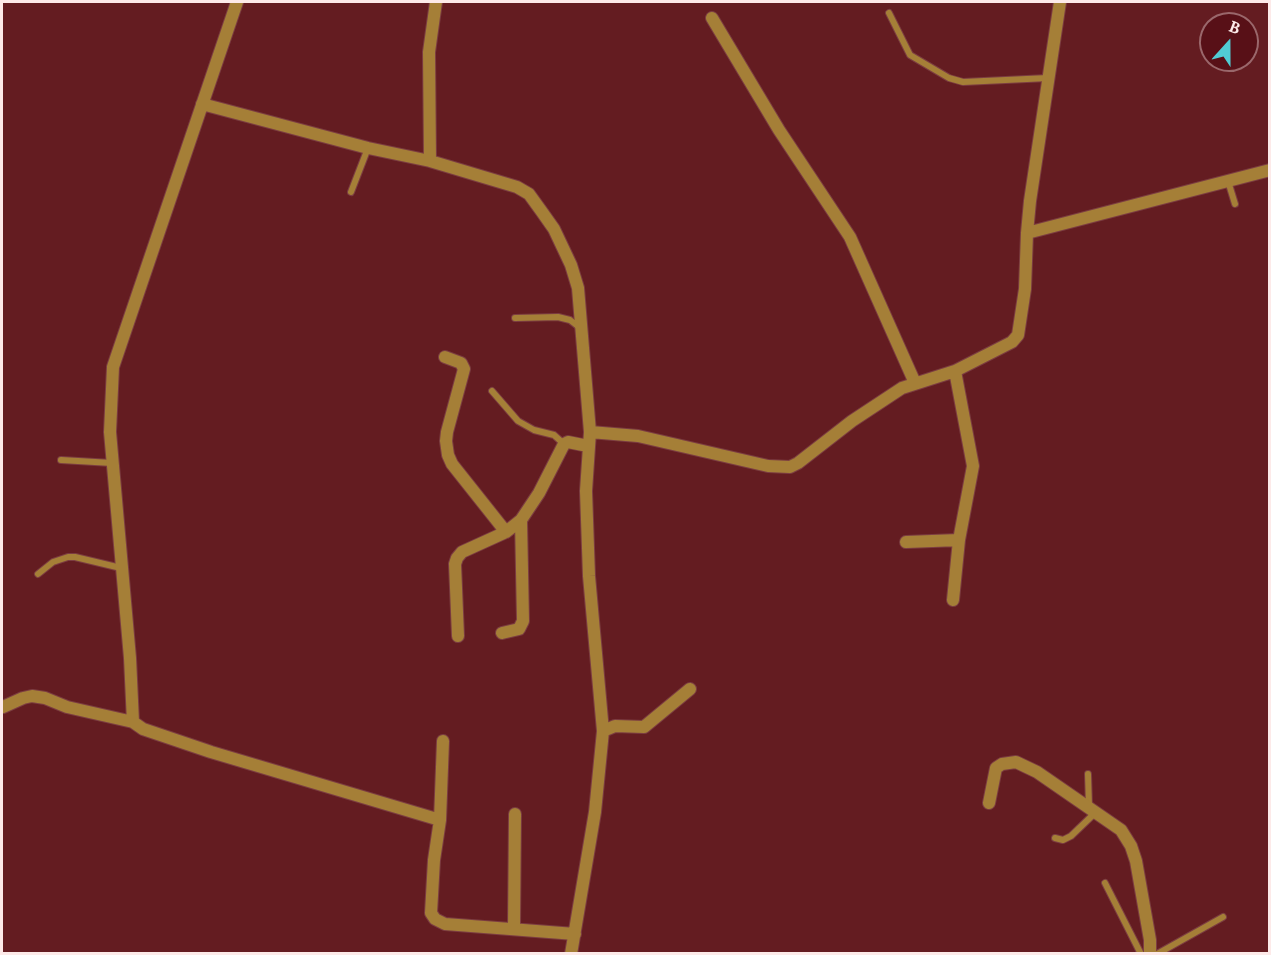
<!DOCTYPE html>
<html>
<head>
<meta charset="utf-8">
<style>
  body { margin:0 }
  #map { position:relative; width:1271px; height:955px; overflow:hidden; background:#641c21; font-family:Lora,serif }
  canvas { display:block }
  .frame { position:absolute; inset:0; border:3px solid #fdeae9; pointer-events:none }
  .north { position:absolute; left:1199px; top:12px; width:60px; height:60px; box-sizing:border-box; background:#581017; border:2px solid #9a676b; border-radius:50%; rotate:21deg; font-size:16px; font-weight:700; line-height:24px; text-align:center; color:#fdeae9 }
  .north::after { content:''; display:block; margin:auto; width:21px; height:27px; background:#51ccd4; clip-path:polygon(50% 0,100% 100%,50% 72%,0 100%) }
</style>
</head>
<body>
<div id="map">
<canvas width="1271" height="955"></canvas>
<div class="frame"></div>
<div class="north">B</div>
</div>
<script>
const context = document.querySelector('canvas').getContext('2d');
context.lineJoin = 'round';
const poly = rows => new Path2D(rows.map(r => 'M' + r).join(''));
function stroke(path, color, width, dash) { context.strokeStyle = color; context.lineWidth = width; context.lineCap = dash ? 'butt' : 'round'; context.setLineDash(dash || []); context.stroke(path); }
const lane = poly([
  [889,13,910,55,949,78,963,82,1048,78],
  [1228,181,1235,204],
  [351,192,368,148],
  [515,318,558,317,570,320,579,327],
  [492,391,518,421,534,430,554,435,564,444],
  [61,460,112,463],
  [38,574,53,562,68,557,75,557,121,568],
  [1088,774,1089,806],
  [1055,838,1063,840,1071,836,1096,812],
  [1105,883,1141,954],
  [1157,954,1223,917]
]);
const street = poly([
  [237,2,113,367,110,432,130,658,133,722,143,729,211,752,440,820,434,860,431,913,435,919,445,924,575,934],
  [712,18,779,130,850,237,915,383],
  [202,104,368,148,430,161,517,187,529,194,542,212,554,229,571,265,578,288,590,432,586,491,589,576,603,731,595,812,571,954],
  [430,161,429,52,436,2],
  [1027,233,1270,170],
  [445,357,461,363,464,369,447,432,446,441,448,455,452,464,506,532],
  [590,432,638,436,768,466,790,467,798,463,852,421,902,388,955,371,1012,342,1018,335,1025,289,1027,233,1030,201,1060,2],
  [906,542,959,540,973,466,955,371],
  [953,600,959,540],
  [502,633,519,629,523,621,521,520],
  [458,636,455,564,457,558,462,552,506,532,521,520,539,493,564,444,568,442,588,446],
  [3,707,23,698,32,696,45,698,67,707,133,722],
  [603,731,615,726,644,727,690,689],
  [989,803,996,768,1002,764,1016,762,1037,772,1121,830,1131,846,1136,861,1150,940,1150,954],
  [440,820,443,741],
  [514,928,515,814]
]);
stroke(lane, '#7c3d41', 8);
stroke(street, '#7c3d41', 14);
stroke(lane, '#a57f37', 6);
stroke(street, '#a57f37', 12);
</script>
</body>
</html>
